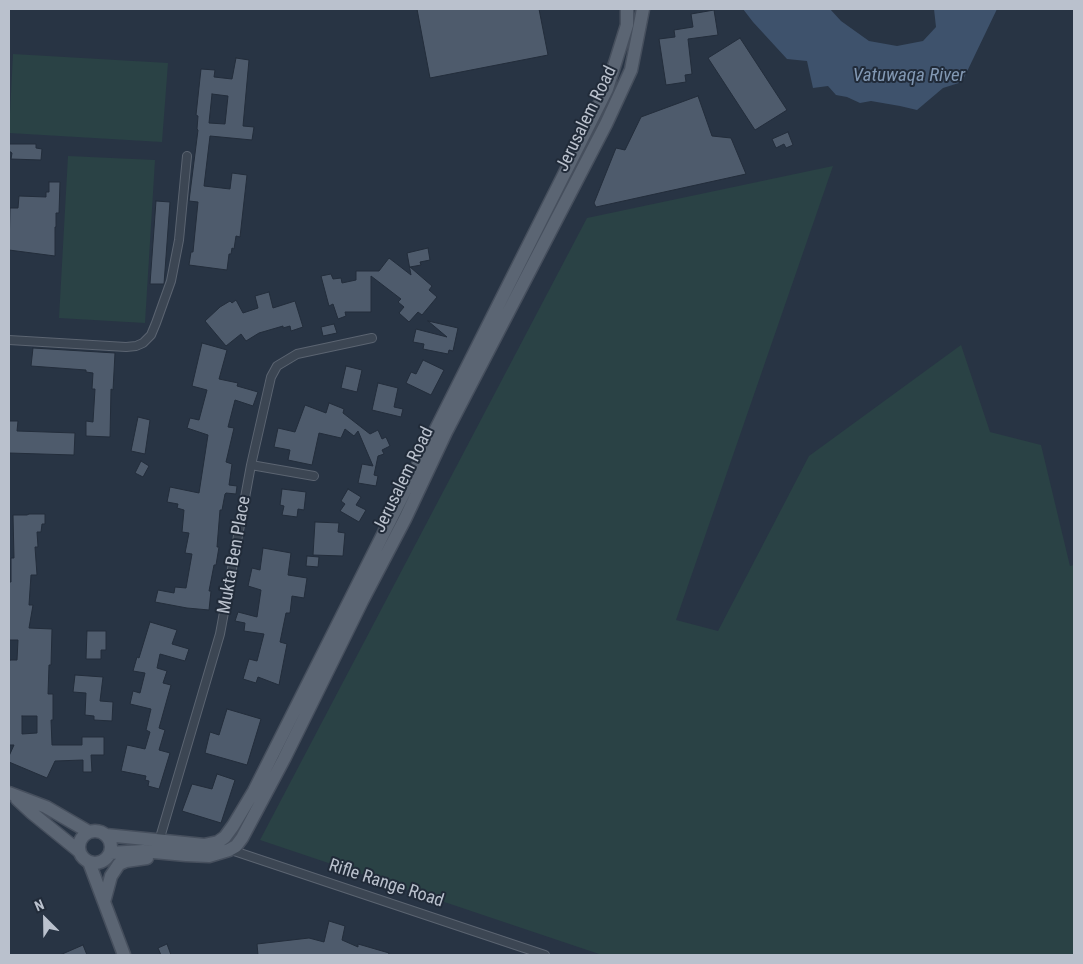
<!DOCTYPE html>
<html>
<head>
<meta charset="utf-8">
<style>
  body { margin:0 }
  #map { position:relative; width:1083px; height:964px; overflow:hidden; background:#283444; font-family:"Roboto Condensed",sans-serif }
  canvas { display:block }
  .frame { position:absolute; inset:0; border:10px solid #bac1cd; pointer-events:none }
  .north { position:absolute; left:20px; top:894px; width:50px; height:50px; -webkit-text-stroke:4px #212b39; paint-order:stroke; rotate:337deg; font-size:14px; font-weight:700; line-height:20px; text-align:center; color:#bac1cd }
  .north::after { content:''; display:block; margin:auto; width:18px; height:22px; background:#bac1cd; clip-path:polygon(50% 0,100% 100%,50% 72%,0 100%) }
</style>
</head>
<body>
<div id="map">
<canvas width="1083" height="964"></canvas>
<div class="frame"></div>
<div class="north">N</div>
</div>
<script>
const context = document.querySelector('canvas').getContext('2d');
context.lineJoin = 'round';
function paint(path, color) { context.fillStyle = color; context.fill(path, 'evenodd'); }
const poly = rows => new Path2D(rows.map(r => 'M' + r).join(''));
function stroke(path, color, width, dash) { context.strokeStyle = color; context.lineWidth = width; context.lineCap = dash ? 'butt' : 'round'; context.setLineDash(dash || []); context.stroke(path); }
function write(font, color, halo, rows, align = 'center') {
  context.font = font + ' "Roboto Condensed",sans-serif'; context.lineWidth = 4; context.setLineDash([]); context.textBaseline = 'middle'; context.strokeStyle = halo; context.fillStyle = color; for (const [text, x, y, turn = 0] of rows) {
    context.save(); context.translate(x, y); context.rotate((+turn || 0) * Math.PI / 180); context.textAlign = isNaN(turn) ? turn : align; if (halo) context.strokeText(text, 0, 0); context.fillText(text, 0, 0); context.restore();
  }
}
paint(poly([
  [13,54,168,63,162,142,9,133],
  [68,156,155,160,145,323,59,318],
  [833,166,676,620,718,631,809,456,961,345,990,432,1041,445,1070,566,1074,565,1074,955,602,955,260,840,587,218]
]), '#2a4245');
paint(poly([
  [743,9,830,9,841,21,869,41,897,46,923,41,936,27,934,9,997,9,962,82,943,88,917,110,900,106,871,101,860,103,847,97,836,95,828,86,813,88,807,61,787,59,753,22]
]), '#3e526c');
const building = poly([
  [417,9,539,9,548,55,430,78,417,9],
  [714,10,718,35,688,39,692,74,685,75,686,82,666,85,659,39,675,37,674,30,693,27,691,14,714,10],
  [740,38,787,110,755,130,708,58,740,38],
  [236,58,249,60,243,126,254,127,252,140,210,136,204,186,230,189,232,173,247,175,240,237,236,236,234,249,232,248,231,254,229,254,227,270,189,265,191,252,193,252,198,202,189,201,198,130,197,129,198,116,196,115,201,69,215,70,214,77,232,79,236,58],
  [212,94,228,96,225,124,209,123,212,94],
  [698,96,712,136,731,138,746,174,596,207,594,203,616,148,625,150,641,117,698,96],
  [788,132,793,145,786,148,784,144,776,148,772,139,788,132],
  [9,144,36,144,36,148,42,149,41,160,11,159,12,153,9,151,9,144],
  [49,182,60,182,59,213,56,213,56,227,55,227,55,256,9,250,10,208,18,208,19,196,46,197,46,192,49,192,49,182],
  [156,201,170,202,164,284,150,284,156,201],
  [428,248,430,260,420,262,421,265,410,267,432,286,429,290,437,297,422,315,418,312,409,322,399,313,404,307,398,302,401,299,371,276,371,312,345,312,346,316,338,319,333,304,329,306,321,276,331,274,333,279,341,278,342,283,356,280,356,271,379,271,389,258,411,275,407,253,428,248],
  [269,292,273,308,295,301,303,327,291,331,290,326,283,328,283,326,259,333,246,341,241,334,226,346,205,321,220,307,230,301,232,303,236,300,243,313,258,308,255,296,269,292],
  [428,321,458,328,453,351,449,350,448,354,423,349,424,344,413,342,416,329,447,337,428,321],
  [334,324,337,333,323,336,321,327,334,324],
  [202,343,227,350,219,379,238,383,237,386,258,392,253,406,235,400,228,427,234,428,226,462,232,464,229,485,237,486,236,494,226,493,225,494,222,510,220,510,217,547,219,547,216,565,214,565,209,591,211,591,209,610,187,608,155,602,158,590,174,593,175,587,186,588,192,554,185,553,189,533,182,532,184,510,177,508,178,504,167,502,170,487,199,493,208,435,187,428,190,418,199,420,207,390,192,386,202,343],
  [33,348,115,353,113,390,111,389,110,437,86,436,86,421,93,422,95,389,92,389,93,373,86,372,86,370,31,366,33,348],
  [423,360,444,370,431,395,406,383,411,372,416,374,423,360],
  [346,366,362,370,357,392,341,388,346,366],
  [378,383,398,388,394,407,403,409,401,417,372,410,378,383],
  [329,403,344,409,343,413,370,434,378,430,382,439,386,437,390,446,382,450,384,454,378,456,374,475,378,476,376,486,358,483,362,464,373,466,358,431,354,436,345,429,341,438,319,433,312,465,288,460,290,450,274,447,278,428,295,432,305,405,326,413,329,403],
  [138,417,150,420,145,454,131,451,138,417],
  [9,421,18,421,17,431,75,433,74,455,9,453,9,421],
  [141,461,149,466,143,477,135,473,141,461],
  [282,489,306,492,304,510,298,509,297,517,282,515,284,506,280,505,282,489],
  [348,489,361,497,356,505,366,510,359,522,340,511,345,504,341,501,348,489],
  [29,514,45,514,45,524,42,524,41,532,37,532,38,547,35,547,37,575,31,575,29,605,33,605,29,628,52,629,51,665,49,665,48,694,53,694,53,720,51,720,52,745,82,745,82,737,104,737,104,755,91,755,92,772,83,772,83,760,55,761,47,778,9,762,9,756,14,745,9,745,9,663,10,660,17,660,18,640,9,640,9,582,11,582,11,558,14,558,13,515,27,515,29,514],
  [22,716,37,716,37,733,22,734,22,716],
  [315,522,339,523,338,532,345,533,343,556,313,555,315,522],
  [263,548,291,553,288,575,307,578,304,598,292,596,290,613,286,613,280,642,287,644,279,685,258,677,256,683,243,679,249,659,257,661,264,634,244,631,245,623,235,621,238,612,257,617,261,590,248,586,252,568,260,570,263,548],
  [307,556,319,557,318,567,306,566,307,556],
  [150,622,177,630,172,644,189,649,185,661,160,654,157,668,167,671,163,683,171,685,159,728,165,730,159,750,170,753,159,789,148,786,149,781,145,780,146,776,121,771,127,745,145,749,150,732,146,730,151,709,130,704,133,691,140,693,145,673,133,671,137,657,139,658,150,622],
  [87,631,106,631,106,650,101,650,101,659,86,659,87,631],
  [75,675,103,677,100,701,113,702,112,721,94,720,94,716,85,715,86,693,73,692,75,675],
  [227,709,261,719,247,765,205,753,210,732,219,735,227,709],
  [217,774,235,780,221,823,182,811,192,784,212,789,217,774],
  [329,921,345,926,342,940,358,947,358,944,389,953,388,955,258,955,257,944,309,938,324,942,329,921],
  [167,944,171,955,161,955,158,948,167,944],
  [83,945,87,955,60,955,83,945]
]);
paint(building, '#4e5b6c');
stroke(building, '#232d3b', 1);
const minor = poly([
  [9,340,126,347,136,346,143,343,151,335,156,323,171,281,179,240,187,156],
  [251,465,314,476],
  [159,841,220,634,251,465,271,377,277,366,297,354,372,338],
  [228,849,545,955]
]);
const primary = poly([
  [9,793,46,807,89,832],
  [17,799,32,813,80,852],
  '79 847a16 16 0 1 1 32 0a16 16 0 1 1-32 0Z',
  [106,835,204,845,218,842,225,837,233,826,254,791,607,89,627,25,627,9],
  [110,853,143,851,186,855,209,856,229,850,236,846,242,838,284,759,362,601,405,519,446,432,606,124,631,70,643,9],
  [89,862,124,955],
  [104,902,111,876,119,864,126,861,147,858]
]);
stroke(minor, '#5b6471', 10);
stroke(primary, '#464f5d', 15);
stroke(minor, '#3c4653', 8);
stroke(primary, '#5b6573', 12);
write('18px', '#bac1cd', '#212b39', [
  ["Jerusalem Road",587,119,-64],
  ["Jerusalem Road",404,480,-64],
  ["Mukta Ben Place",235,555,-80],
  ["Rifle Range Road",386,884,18]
]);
write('italic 19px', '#8298b3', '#212b39', [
  ["Vatuwaqa River",909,76]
]);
</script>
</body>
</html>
